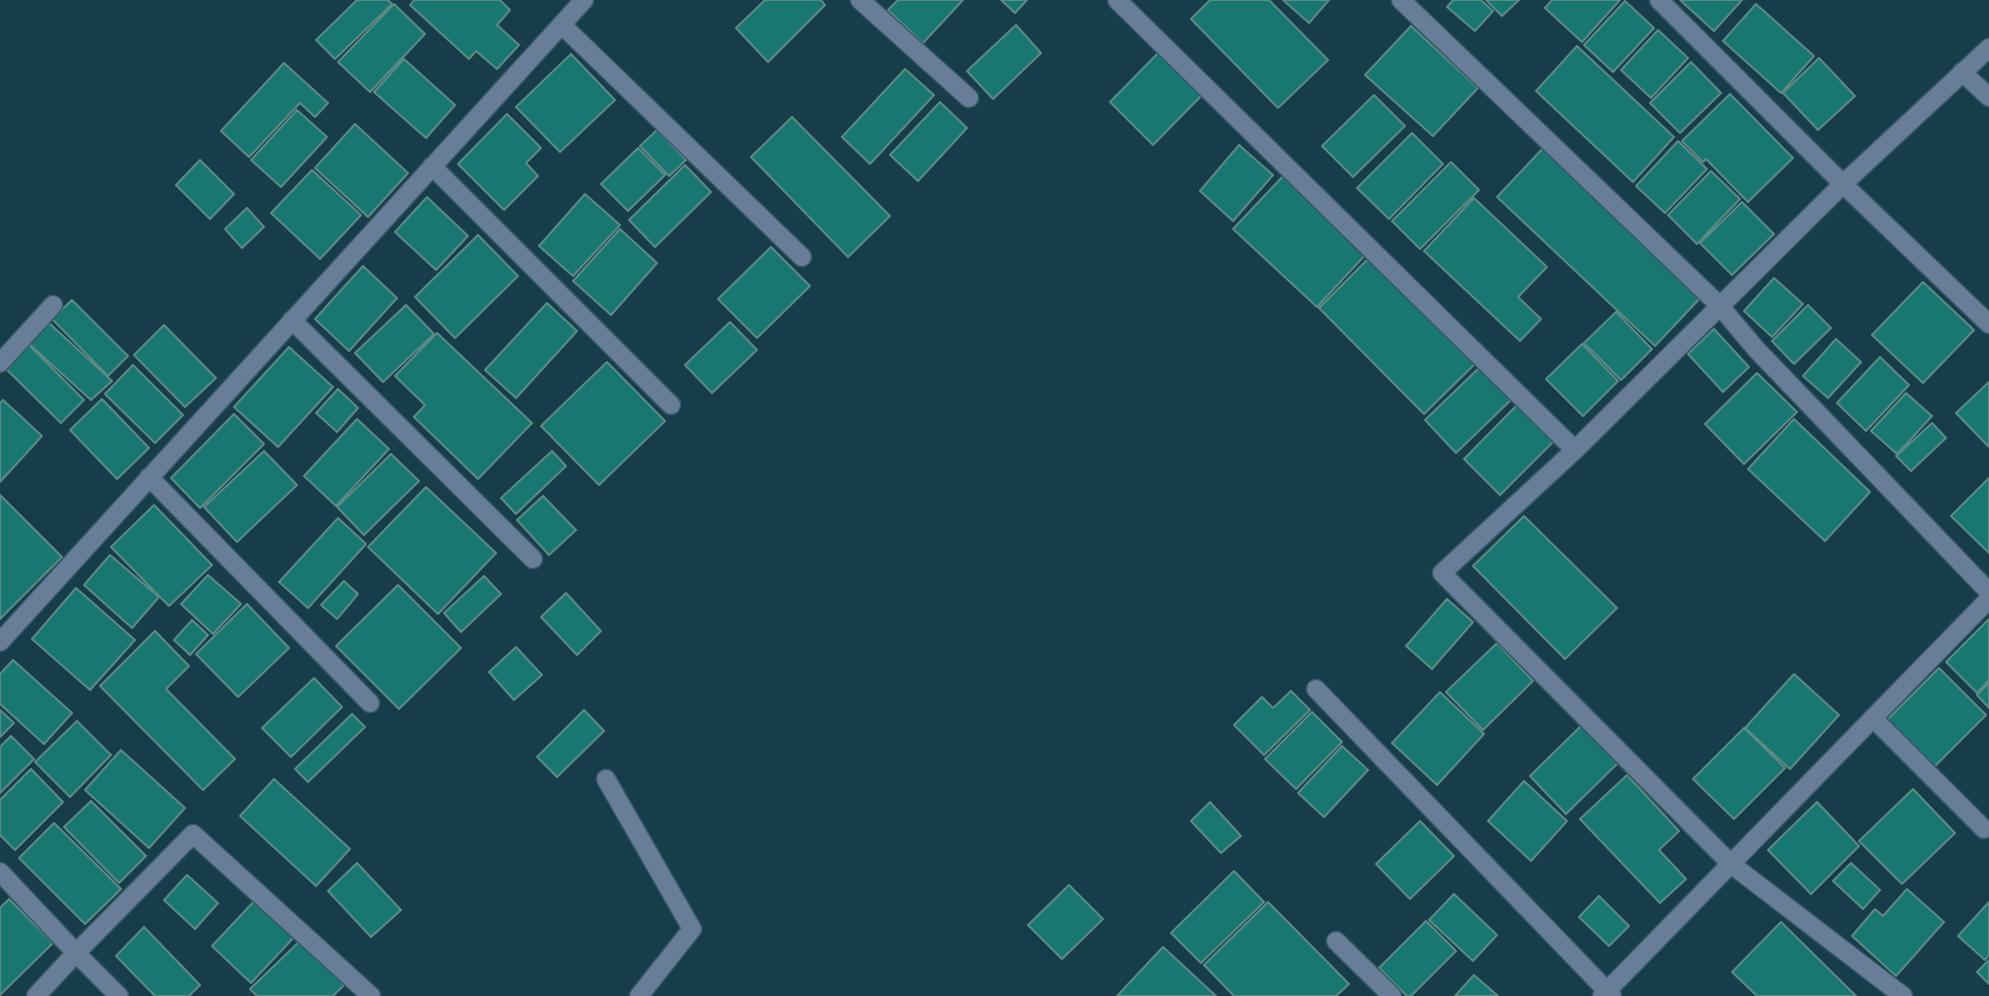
<!DOCTYPE html>
<html>
<head>
<meta charset="utf-8">
<style>
  body { margin:0 }
  canvas { display:block; background:#163d49 }
</style>
</head>
<body>
<canvas width="1989" height="996"></canvas>
<script>
const context = document.querySelector('canvas').getContext('2d');
context.lineJoin = 'round';
function paint(path, color) { context.fillStyle = color; context.fill(path, 'evenodd'); }
const poly = rows => new Path2D(rows.map(r => 'M' + r).join(''));
function stroke(path, color, width, dash) { context.strokeStyle = color; context.lineWidth = width; context.lineCap = dash ? 'butt' : 'round'; context.setLineDash(dash || []); context.stroke(path); }
const building = poly([
  [357,0,388,0,392,4,335,59,316,40,357,0],
  [414,0,500,0,510,10,497,25,519,45,497,69,476,51,469,59,410,5,414,0],
  [765,0,821,0,825,5,768,62,736,28,765,0],
  [898,0,963,0,923,43,888,10,898,0],
  [1001,0,1027,0,1015,13,1001,0],
  [1210,0,1269,0,1328,60,1278,108,1191,19,1210,0],
  [1283,0,1329,0,1309,23,1283,0],
  [1453,0,1481,0,1493,11,1475,31,1447,7,1453,0],
  [1486,0,1519,0,1502,16,1486,0],
  [1552,0,1620,0,1582,42,1545,8,1552,0],
  [1680,0,1742,0,1714,31,1680,0],
  [1625,1,1654,28,1613,72,1584,45,1625,1],
  [394,4,425,34,370,92,338,62,394,4],
  [1756,4,1814,56,1781,93,1723,41,1756,4],
  [1016,25,1041,53,993,99,967,71,1016,25],
  [1411,26,1478,88,1433,136,1365,75,1411,26],
  [1658,30,1688,58,1651,98,1621,70,1658,30],
  [1577,46,1674,137,1633,182,1536,91,1577,46],
  [1161,50,1204,93,1153,145,1110,102,1161,50],
  [571,54,615,100,560,152,516,107,571,54],
  [1819,58,1855,96,1818,130,1783,93,1819,58],
  [404,59,455,105,426,138,374,92,404,59],
  [1691,62,1721,93,1680,133,1650,103,1691,62],
  [284,63,328,103,315,117,300,103,249,157,221,131,284,63],
  [905,69,934,95,870,164,842,137,905,69],
  [1730,94,1793,158,1748,202,1706,159,1703,162,1682,141,1730,94],
  [1374,95,1405,126,1353,177,1322,146,1374,95],
  [940,102,967,128,918,181,890,155,940,102],
  [297,110,327,137,281,187,251,160,297,110],
  [507,114,541,148,526,163,538,176,504,210,458,164,507,114],
  [792,117,890,216,848,257,751,157,792,117],
  [355,124,408,173,368,217,315,168,355,124],
  [657,130,686,160,669,176,640,146,657,130],
  [1412,133,1443,164,1389,219,1357,188,1412,133],
  [1678,141,1707,169,1665,213,1636,186,1678,141],
  [1239,145,1273,175,1233,221,1200,191,1239,145],
  [1545,146,1703,295,1655,346,1497,197,1545,146],
  [638,148,665,175,628,211,601,184,638,148],
  [200,160,234,194,210,219,176,185,200,160],
  [1451,162,1479,190,1420,249,1392,221,1451,162],
  [685,165,711,192,655,247,629,220,685,165],
  [312,170,361,215,320,259,271,213,312,170],
  [1711,171,1740,199,1697,244,1668,215,1711,171],
  [1285,174,1369,251,1317,307,1233,229,1285,174],
  [585,194,620,225,573,276,539,246,585,194],
  [427,197,468,236,436,270,395,232,427,197],
  [1474,198,1547,267,1518,297,1541,319,1520,341,1424,251,1474,198],
  [1742,202,1774,234,1732,275,1700,243,1742,202],
  [247,208,264,227,242,248,225,229,247,208],
  [620,229,657,263,611,315,573,281,620,229],
  [478,235,518,276,455,338,415,297,478,235],
  [771,247,810,286,757,338,718,299,771,247],
  [1374,253,1479,360,1424,414,1319,308,1374,253],
  [363,266,397,298,349,351,315,319,363,266],
  [1774,278,1803,304,1772,337,1744,311,1774,278],
  [1923,282,1974,330,1923,383,1872,335,1923,282],
  [72,300,128,356,108,376,52,319,72,300],
  [547,303,577,331,516,398,485,370,547,303],
  [406,305,434,334,383,382,355,353,406,305],
  [1808,305,1831,328,1794,364,1772,341,1808,305],
  [1616,312,1652,349,1621,380,1584,343,1616,312],
  [48,322,112,381,91,400,28,343,48,322],
  [730,322,757,350,712,393,685,365,730,322],
  [164,325,216,378,185,407,134,355,164,325],
  [1714,329,1749,367,1723,392,1688,354,1714,329],
  [437,333,532,423,478,479,414,417,425,405,395,376,437,333],
  [1836,339,1861,362,1828,398,1803,376,1836,339],
  [1582,344,1618,381,1583,416,1546,379,1582,344],
  [29,345,84,400,61,423,6,369,29,345],
  [289,347,333,387,278,447,234,407,289,347],
  [1880,357,1909,385,1866,431,1837,403,1880,357],
  [607,362,665,421,599,485,541,426,607,362],
  [1483,364,1515,396,1456,453,1425,420,1483,364],
  [133,365,183,415,155,443,105,394,133,365],
  [1757,373,1797,412,1744,464,1705,424,1757,373],
  [1989,382,1989,447,1956,413,1989,382],
  [338,389,358,408,337,432,316,413,338,389],
  [1906,393,1932,416,1897,454,1871,431,1906,393],
  [102,399,149,448,117,479,70,430,102,399],
  [3,400,42,436,0,482,0,403,3,400],
  [1520,402,1557,438,1500,495,1464,459,1520,402],
  [234,414,264,444,200,508,171,478,234,414],
  [357,419,389,449,336,506,304,476,357,419],
  [1794,419,1870,492,1825,541,1748,469,1794,419],
  [1932,423,1946,438,1911,471,1896,456,1932,423],
  [264,451,297,485,237,542,204,507,264,451],
  [552,451,566,466,516,514,501,498,552,451],
  [391,454,419,481,364,535,337,507,391,454],
  [1989,478,1989,553,1951,516,1989,478],
  [426,487,496,553,438,614,368,547,426,487],
  [0,495,62,557,0,619,0,495],
  [543,496,576,530,549,555,517,520,543,496],
  [154,505,212,565,169,606,111,547,154,505],
  [1524,516,1617,608,1565,659,1473,566,1524,516],
  [338,518,366,544,308,608,279,582,338,518],
  [110,555,159,597,132,628,84,585,110,555],
  [208,575,241,604,213,634,181,604,208,575],
  [484,576,501,594,461,632,444,613,484,576],
  [344,581,358,594,337,619,321,605,344,581],
  [398,585,461,648,399,709,336,646,398,585],
  [76,588,135,640,90,690,32,639,76,588],
  [566,593,601,631,577,655,541,617,566,593],
  [1447,599,1473,622,1432,669,1406,646,1447,599],
  [247,604,289,648,238,697,196,654,247,604],
  [1989,619,1989,680,1977,693,1946,662,1989,619],
  [192,620,208,635,190,655,174,640,192,620],
  [155,631,189,666,166,689,235,759,203,790,100,686,155,631],
  [1497,643,1533,681,1483,730,1446,692,1497,643],
  [516,647,542,675,514,700,489,672,516,647],
  [13,660,72,713,44,744,0,704,0,674,13,660],
  [1939,668,1986,715,1934,767,1887,720,1939,668],
  [1794,674,1839,715,1790,769,1745,728,1794,674],
  [314,678,342,707,291,757,262,728,314,678],
  [1989,683,1989,708,1977,695,1989,683],
  [1291,691,1310,710,1264,755,1234,725,1262,697,1273,708,1291,691],
  [1440,692,1484,734,1437,785,1392,743,1440,692],
  [0,710,14,723,0,737,0,710],
  [584,710,604,731,557,777,537,757,584,710],
  [1312,712,1342,742,1296,789,1265,759,1312,712],
  [352,714,365,727,308,782,295,769,352,714],
  [77,721,111,755,70,797,35,762,77,721],
  [1585,722,1621,760,1566,814,1530,776,1585,722],
  [1744,728,1785,768,1734,819,1693,779,1744,728],
  [11,736,34,759,0,793,0,747,11,736],
  [1342,746,1368,770,1324,817,1298,793,1342,746],
  [121,750,185,808,149,848,85,790,121,750],
  [31,769,63,802,15,850,0,835,0,800,31,769],
  [1627,775,1679,831,1659,850,1686,879,1660,903,1580,819,1627,775],
  [274,779,350,849,316,886,240,816,274,779],
  [1524,781,1567,821,1531,861,1488,821,1524,781],
  [1913,789,1955,833,1902,884,1859,841,1913,789],
  [91,801,146,856,119,883,64,827,91,801],
  [1210,802,1241,836,1221,853,1191,821,1210,802],
  [1817,802,1859,846,1811,894,1768,850,1817,802],
  [1420,821,1454,856,1410,899,1376,864,1420,821],
  [54,823,121,889,85,924,19,858,54,823],
  [357,863,401,910,371,937,328,891,357,863],
  [1851,863,1880,890,1863,909,1833,881,1851,863],
  [1234,871,1264,902,1201,963,1171,933,1234,871],
  [187,875,218,903,195,929,164,900,187,875],
  [1069,885,1103,919,1062,959,1028,925,1069,885],
  [1907,889,1944,922,1896,976,1852,936,1875,909,1883,916,1907,889],
  [1454,894,1497,935,1473,961,1429,920,1454,894],
  [1599,896,1629,926,1609,946,1579,917,1599,896],
  [258,897,297,934,251,983,212,946,258,897],
  [9,899,53,943,0,995,0,908,9,899],
  [1268,902,1349,984,1336,996,1234,996,1204,965,1268,902],
  [1989,902,1989,955,1985,960,1958,936,1989,902],
  [1426,921,1456,951,1411,996,1407,996,1379,968,1426,921],
  [1781,922,1856,996,1757,996,1732,972,1781,922],
  [144,927,200,985,189,996,155,996,116,956,144,927],
  [301,940,344,985,333,996,257,996,250,989,301,940],
  [1163,947,1216,996,1117,996,1163,947],
  [1989,960,1989,984,1977,972,1989,960],
  [1474,975,1498,996,1455,996,1474,975]
]);
paint(building, '#197771');
stroke(building, '#5e8a86', 2);
const minor = poly([
  [860,0,969,98],
  [1117,0,1575,450,1843,184,1989,48],
  [1401,0,1719,305,1756,349,1989,592],
  [1659,0,1843,184,1989,324],
  [562,25,802,257],
  [1962,72,1989,97],
  [432,166,671,405],
  [292,320,533,559],
  [0,363,53,305],
  [1575,450,1442,573,1731,864,1903,996],
  [149,477,370,703],
  [0,642,584,0],
  [1316,689,1612,996],
  [1873,718,1984,829],
  [606,779,692,929,639,996],
  [0,872,76,953,36,996],
  [1336,941,1392,996],
  [119,996,76,953,193,834,371,996],
  [1602,996,1989,599]
]);
stroke(minor, '#355964', 21);
stroke(minor, '#687d97', 18);
</script>
</body>
</html>
